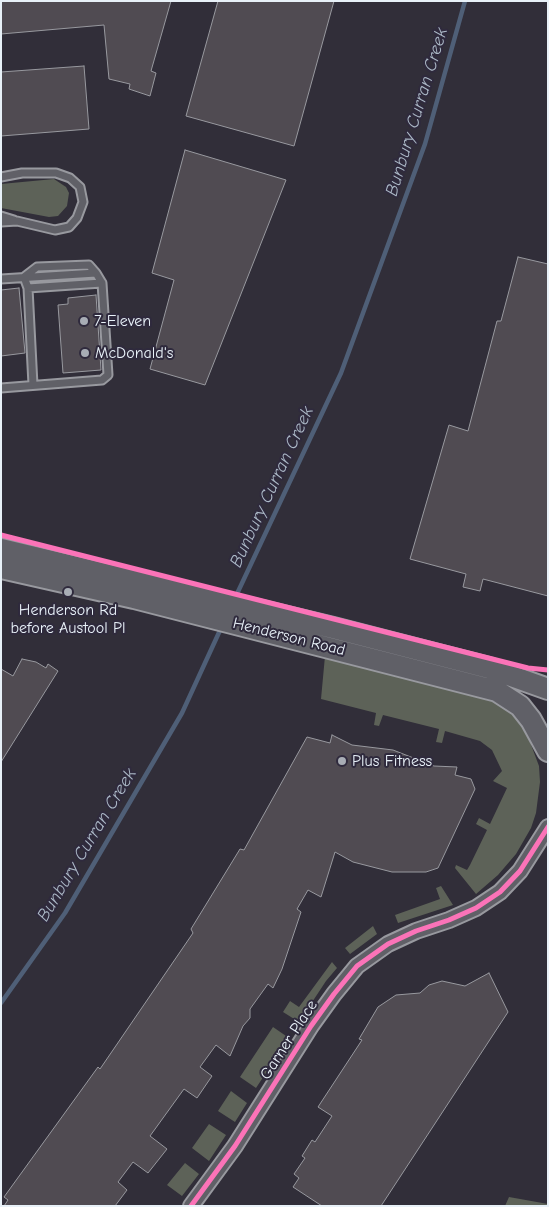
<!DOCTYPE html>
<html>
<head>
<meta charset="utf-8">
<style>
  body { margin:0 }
  #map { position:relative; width:549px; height:1207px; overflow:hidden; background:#312e39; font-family:"Comic Neue",sans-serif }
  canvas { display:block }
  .frame { position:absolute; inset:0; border:2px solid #e8f1f8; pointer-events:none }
</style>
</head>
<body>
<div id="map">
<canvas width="549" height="1207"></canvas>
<div class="frame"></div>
</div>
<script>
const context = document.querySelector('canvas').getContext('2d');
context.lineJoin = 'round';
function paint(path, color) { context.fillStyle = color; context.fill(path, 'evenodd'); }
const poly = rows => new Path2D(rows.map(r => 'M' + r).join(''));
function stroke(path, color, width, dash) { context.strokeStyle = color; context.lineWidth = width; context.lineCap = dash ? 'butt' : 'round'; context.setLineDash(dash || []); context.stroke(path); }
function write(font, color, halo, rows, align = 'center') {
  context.font = font + ' "Comic Neue",sans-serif'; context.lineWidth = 4; context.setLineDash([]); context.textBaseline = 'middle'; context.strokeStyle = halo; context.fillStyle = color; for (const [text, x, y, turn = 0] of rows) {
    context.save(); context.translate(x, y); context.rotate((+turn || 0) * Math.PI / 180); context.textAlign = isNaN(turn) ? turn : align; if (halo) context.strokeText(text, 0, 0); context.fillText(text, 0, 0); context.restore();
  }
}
paint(poly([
  [54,179,66,187,69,193,67,206,58,216,49,217,1,208,1,184],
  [325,656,490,698,516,715,524,726,539,766,540,782,536,813,531,828,516,854,498,875,476,894,455,868,456,865,467,870,470,865,487,830,476,824,479,818,490,824,507,788,493,781,502,771,492,750,480,741,445,731,442,743,436,742,439,729,383,715,379,726,374,725,376,713,321,699],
  [441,886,453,905,398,923,395,915,440,899,436,888],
  [373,926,377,934,350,954,345,948],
  [332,962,337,968,326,981,299,1022,283,1012,290,1001,299,1007],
  [273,1027,289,1038,256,1088,240,1077],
  [231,1091,247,1103,235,1122,218,1111],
  [209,1124,226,1135,209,1161,192,1148],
  [185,1163,199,1174,182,1196,167,1185],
  [509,1197,548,1204,548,1206,505,1206]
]), '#5d6258');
stroke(poly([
  [235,598,341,373,425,144,465,1],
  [1,1003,65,913,182,713,222,626]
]), '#4f5f77', 4.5);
const building = poly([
  [1,1,171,1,151,71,156,73,150,96,129,89,130,84,109,79,104,25,1,34,1,1],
  [218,1,334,1,294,146,186,116,218,1],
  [84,66,89,129,1,136,1,72,84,66],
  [185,150,286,180,205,385,150,369,174,280,152,273,185,150],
  [518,257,548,264,548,596,483,579,480,591,463,587,466,574,410,559,449,425,468,431,497,321,501,321,518,257],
  [19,288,25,353,1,356,1,290,19,288],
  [96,295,101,370,63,373,58,305,68,304,68,298,96,295],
  [22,659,36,662,46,668,48,664,58,671,1,762,1,669,13,676,22,659],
  [332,735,352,745,393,750,434,766,457,767,455,775,471,779,475,789,438,868,426,872,392,872,353,862,335,852,321,897,308,890,297,909,301,912,282,969,273,988,268,984,250,1009,250,1018,243,1026,230,1056,216,1045,200,1067,212,1076,197,1098,184,1089,150,1136,167,1149,148,1173,133,1162,118,1182,127,1190,115,1206,4,1206,8,1200,4,1197,98,1067,100,1069,193,933,191,929,240,849,244,850,307,737,330,743,332,735],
  [489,973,508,1012,381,1206,322,1206,293,1187,299,1178,294,1174,305,1158,302,1156,312,1140,315,1142,332,1116,318,1107,362,1040,359,1039,378,1007,396,995,420,993,429,985,442,981,465,986,489,973]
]);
paint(building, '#504b52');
stroke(building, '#98999f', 1);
const service = poly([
  [1,177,22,173,56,173,70,178,80,187,83,202,77,218,69,227,55,230,17,221,1,222],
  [1,216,14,220],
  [24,277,28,288,33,385],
  [24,277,37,267,89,265,96,273],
  [1,279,96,273,102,283,108,375,102,380,1,388],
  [28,288,102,283]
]);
const minor = poly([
  [191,1206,235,1146,311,1026,334,994,357,966,388,944,416,931,449,920,476,908,500,892,520,871,548,827]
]);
const secondary = poly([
  [1,549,333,628,489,668,548,689],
  [1,568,134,598,497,691,520,706,531,720,548,751]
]);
stroke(service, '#98999f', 11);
stroke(minor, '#98999f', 18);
stroke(secondary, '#98999f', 24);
stroke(service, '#606067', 7);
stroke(minor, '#606067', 14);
stroke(secondary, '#606067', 20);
stroke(poly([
  [1,535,528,668,548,670],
  [191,1206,235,1146,311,1026,334,994,357,966,388,944,416,931,449,920,476,908,500,892,520,871,548,827]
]), '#fb73b8', 5);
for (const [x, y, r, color] of [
  [84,321,5,"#a8adb5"],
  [85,353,5,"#a8adb5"],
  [68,592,5,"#a8adb5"],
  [342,761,5,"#a8adb5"]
]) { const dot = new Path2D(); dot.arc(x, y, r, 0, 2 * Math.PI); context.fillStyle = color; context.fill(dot); stroke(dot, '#2f2a3d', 2); }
write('16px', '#e8f1f8', '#2f2a3d', [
  ["7-Eleven",94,321],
  ["McDonald's",95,353],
  ["Henderson Rd",68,610,"center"],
  ["before Austool Pl",68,628,"center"],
  ["Plus Fitness",352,761]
], 'left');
write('16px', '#e8f1f8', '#2f2a3d', [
  ["Henderson Road",289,637,14],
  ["Garner Place",289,1040,-57]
]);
write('italic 18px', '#acb9c7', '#2f2a3d', [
  ["Bunbury Curran Creek",417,112,-73],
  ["Bunbury Curran Creek",272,487,-65],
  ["Bunbury Curran Creek",87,845,-59]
]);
</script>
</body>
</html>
